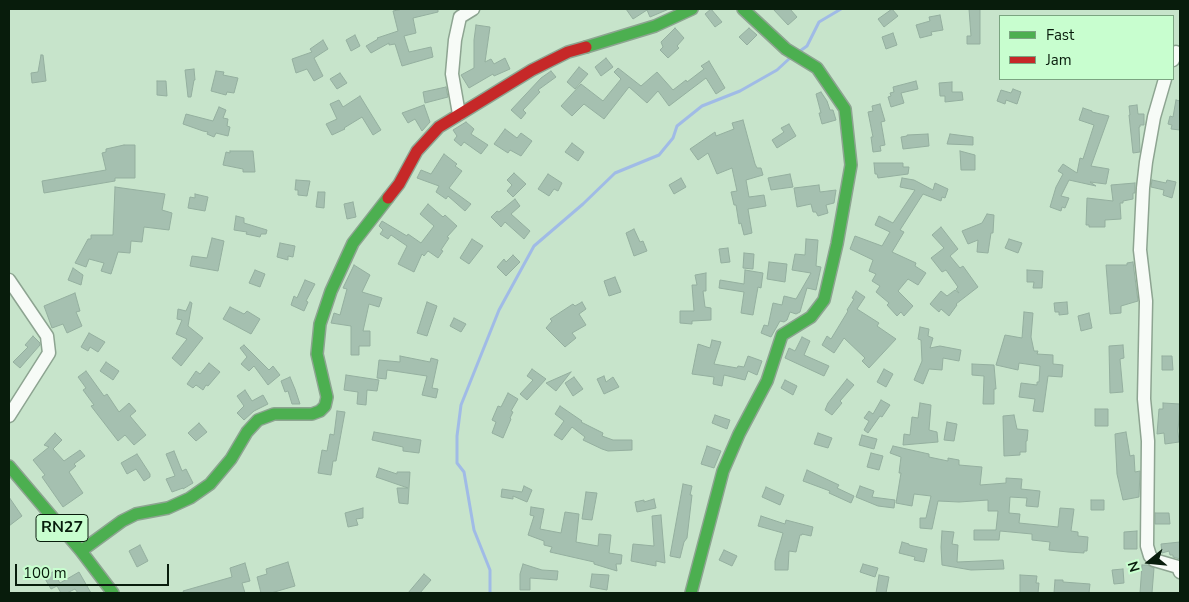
<!DOCTYPE html>
<html>
<head>
<meta charset="utf-8">
<style>
  body { margin:0 }
  #map { position:relative; width:1189px; height:602px; overflow:hidden; background:#c7e4cb; font-family:"Nunito Sans",sans-serif }
  canvas { display:block }
  .frame { position:absolute; inset:0; border:10px solid #081c0c; pointer-events:none }
  .legend { position:absolute; left:999px; top:15px; width:175px; height:65px; box-sizing:border-box; background:#c8fecf; border:1px solid #7ba481; margin:0; padding:6px 9px; list-style:none; font-size:15px; color:#081c0c }
  .legend li { display:flex; align-items:center; gap:10px; height:25px }
  .legend b { width:25px; border:1px solid #7ba481 }
  .north { position:absolute; left:1124px; top:537px; width:50px; height:50px; -webkit-text-stroke:4px #c8fecf; paint-order:stroke; rotate:253deg; font-size:14px; font-weight:700; line-height:20px; text-align:center; color:#081c0c }
  .north::after { content:''; display:block; margin:auto; width:18px; height:22px; background:#081c0c; clip-path:polygon(50% 0,100% 100%,50% 72%,0 100%) }
  .scale { position:absolute; left:15px; top:564px; width:154px; height:22px; box-sizing:border-box; border:2px solid #081c0c; border-top:0; padding-left:6px; font-size:15px; line-height:18px; white-space:nowrap; color:#081c0c; -webkit-text-stroke:4px #c8fecf; paint-order:stroke }
</style>
</head>
<body>
<div id="map">
<canvas width="1189" height="602"></canvas>
<div class="frame"></div>
<ul class="legend">
<li><b style="height:6px;background:#4caf50"></b>Fast</li>
<li><b style="height:6px;background:#c62828"></b>Jam</li>
</ul>
<div class="north">N</div>
<div class="scale">100 m</div>
</div>
<script>
const context = document.querySelector('canvas').getContext('2d');
context.lineJoin = 'round';
const poly = rows => new Path2D(rows.map(r => 'M' + r).join(''));
function stroke(path, color, width, dash) { context.strokeStyle = color; context.lineWidth = width; context.lineCap = dash ? 'butt' : 'round'; context.setLineDash(dash || []); context.stroke(path); }
function paint(path, color) { context.fillStyle = color; context.fill(path, 'evenodd'); }
function write(font, color, halo, rows, align = 'center') {
  context.font = font + ' "Nunito Sans",sans-serif'; context.lineWidth = 4.5; context.setLineDash([]); context.textBaseline = 'middle'; context.strokeStyle = halo; context.fillStyle = color; for (const [text, x, y, turn = 0] of rows) {
    context.save(); context.translate(x, y); context.rotate((+turn || 0) * Math.PI / 180); context.textAlign = isNaN(turn) ? turn : align; if (halo) context.strokeText(text, 0, 0); context.fillText(text, 0, 0); context.restore();
  }
}
stroke(poly([
  [800,51,807,46,819,22,841,9],
  [490,593,490,570,474,530,464,472,457,463,457,436,461,405,499,310,534,246,583,204,615,173,659,155,673,138,677,126,702,106,740,91,777,70,790,58]
]), '#a0bbe6', 3);
const building = poly([
  [403,9,438,9,438,12,413,18,416,33,404,36,409,52,431,47,433,57,402,66,395,44,389,45,389,43,371,53,366,46,378,39,377,38,398,31,393,11,403,9],
  [626,9,669,9,650,17,647,10,633,19,626,9],
  [711,9,722,22,715,27,705,14,711,9],
  [773,9,790,9,797,17,788,25,773,9],
  [892,9,898,16,884,27,878,19,892,9],
  [969,9,980,9,980,44,967,44,967,36,971,36,969,9],
  [940,15,943,30,931,32,932,35,920,38,916,25,930,21,929,17,940,15],
  [476,25,490,27,485,62,491,59,494,64,505,58,510,69,494,76,493,74,469,88,461,75,474,68,474,40,476,25],
  [675,28,684,38,677,46,679,48,668,58,660,50,663,47,661,42,675,28],
  [749,28,757,35,747,45,739,37,749,28],
  [893,33,897,45,886,49,882,37,893,33],
  [355,35,360,46,351,51,346,40,355,35],
  [323,40,328,49,314,58,323,76,314,81,307,69,296,73,292,59,312,52,310,49,323,40],
  [41,55,43,55,46,81,32,83,31,73,38,72,41,55],
  [606,58,613,67,601,76,595,67,606,58],
  [709,61,725,88,716,94,706,78,669,106,658,91,647,103,629,87,604,119,584,104,572,116,561,106,581,84,603,101,621,79,614,72,618,68,641,86,657,72,673,90,686,80,687,82,704,69,701,66,709,61],
  [579,67,588,74,575,89,567,82,579,67],
  [194,69,195,80,194,80,191,97,188,97,185,70,194,69],
  [216,71,224,72,223,75,238,78,234,93,227,92,226,95,211,91,216,71],
  [551,71,556,77,538,90,540,92,523,110,526,113,521,119,511,110,541,78,551,71],
  [340,73,347,83,337,89,330,79,340,73],
  [157,81,166,81,167,96,157,95,157,81],
  [916,81,918,89,901,93,904,103,891,107,888,97,891,96,890,93,894,92,893,87,916,81],
  [952,82,952,92,962,92,963,100,945,102,945,96,940,96,939,83,952,82],
  [446,87,448,97,425,103,423,92,446,87],
  [1013,89,1021,92,1017,104,1006,100,1005,104,997,101,1001,90,1011,93,1013,89],
  [821,92,827,101,830,110,833,110,836,120,822,124,819,113,821,113,816,94,821,92],
  [360,96,381,130,373,135,362,117,344,128,345,129,332,135,326,124,337,119,330,104,339,100,343,107,360,96],
  [1176,100,1180,101,1180,130,1171,129,1172,125,1168,124,1170,116,1173,117,1176,100],
  [880,104,885,121,881,122,885,145,880,146,881,151,873,152,871,137,873,137,868,112,873,111,872,106,880,104],
  [424,105,430,122,422,131,415,119,408,123,402,113,424,105],
  [1137,105,1138,114,1144,114,1144,125,1140,125,1140,127,1139,127,1140,152,1133,153,1129,115,1130,115,1129,106,1137,105],
  [219,107,226,110,223,118,228,119,227,126,230,127,228,136,216,133,214,137,207,134,208,132,203,131,183,124,186,114,213,121,219,107],
  [1083,108,1092,111,1092,112,1109,116,1091,166,1109,169,1106,184,1090,182,1096,186,1069,180,1061,196,1069,198,1065,208,1062,207,1061,211,1050,207,1056,187,1063,174,1058,171,1063,164,1077,173,1080,158,1083,159,1094,125,1079,120,1083,108],
  [743,120,755,164,757,168,761,168,763,175,746,180,749,197,764,195,766,206,748,209,752,233,744,235,741,223,739,224,736,205,734,205,731,192,737,191,732,168,717,174,708,153,698,160,690,149,715,132,716,136,734,129,732,123,743,120],
  [466,122,474,129,471,134,488,145,481,154,464,142,461,146,454,140,457,136,453,130,466,122],
  [789,124,796,136,777,148,772,140,784,132,781,128,789,124],
  [505,129,517,138,521,133,532,141,521,156,510,150,508,153,494,144,505,129],
  [928,134,929,146,903,149,901,137,907,136,907,135,928,134],
  [950,134,973,137,973,145,947,144,950,134],
  [572,143,584,152,578,161,565,152,572,143],
  [124,145,135,145,135,178,115,178,115,181,44,193,42,181,106,170,102,153,106,152,106,149,124,145],
  [230,151,253,151,255,172,243,172,243,169,223,165,226,152,230,153,230,151],
  [960,151,975,155,975,170,961,170,960,151],
  [444,154,457,164,455,166,462,171,449,188,471,204,465,211,448,196,446,199,436,192,439,186,417,178,421,170,431,174,444,154],
  [874,163,903,163,903,167,909,167,908,174,878,178,877,174,875,174,874,163],
  [514,173,526,184,513,197,507,191,512,185,507,180,514,173],
  [548,174,562,183,558,191,554,189,549,196,538,189,548,174],
  [790,174,793,187,771,190,768,178,790,174],
  [681,178,686,187,674,194,669,185,681,178],
  [902,178,914,180,933,190,935,183,948,189,945,198,942,197,941,201,923,194,900,230,904,232,892,252,916,263,915,266,926,273,918,285,908,279,898,291,913,306,904,316,901,312,897,316,887,305,889,303,876,292,880,286,872,281,876,274,869,271,873,260,850,249,855,236,882,246,890,232,875,225,879,216,893,223,915,190,900,187,902,178],
  [296,180,310,181,307,196,298,195,298,190,295,190,296,180],
  [1152,180,1166,183,1167,180,1176,182,1172,198,1163,195,1164,190,1151,187,1152,180],
  [1135,183,1135,193,1133,193,1133,199,1123,201,1123,203,1120,203,1121,219,1105,220,1105,227,1089,227,1089,225,1086,225,1087,198,1113,201,1111,185,1135,183],
  [819,185,820,192,836,190,834,203,826,205,828,213,818,216,816,212,813,212,811,204,797,207,794,188,819,185],
  [115,187,165,194,162,210,172,213,169,230,144,227,142,242,131,241,130,253,118,252,111,274,101,271,104,263,89,259,86,267,75,263,88,239,91,239,91,235,113,235,115,187],
  [318,192,325,192,324,208,316,207,318,192],
  [195,194,208,197,205,211,188,208,190,197,195,198,195,194],
  [515,199,520,206,511,214,530,231,524,239,505,222,501,227,491,217,497,211,499,212,515,199],
  [353,202,356,217,347,219,344,204,353,202],
  [428,204,443,217,445,215,457,226,447,237,449,238,441,250,443,251,438,258,428,251,424,256,422,254,414,272,398,264,407,246,391,235,388,239,380,234,383,230,379,226,382,221,407,236,408,234,421,243,434,226,420,214,428,204],
  [987,214,994,215,993,233,991,233,988,253,977,252,978,240,968,244,962,231,982,223,987,214],
  [236,216,244,218,244,223,267,230,266,234,261,234,260,237,246,234,247,232,234,230,236,216],
  [941,227,958,249,950,256,960,268,963,266,978,287,956,304,957,305,949,316,941,309,939,312,930,304,941,291,947,296,955,290,959,293,956,289,958,287,946,270,942,272,931,258,944,248,932,235,941,227],
  [634,229,640,242,643,241,647,251,634,256,626,233,634,229],
  [212,238,224,241,218,271,190,266,192,256,207,258,212,238],
  [472,239,483,246,469,264,460,258,472,239],
  [806,239,818,240,816,266,821,267,816,290,807,288,800,312,796,314,790,312,787,320,784,322,780,321,771,337,761,333,764,325,768,326,773,303,782,305,784,296,796,299,811,273,792,270,795,254,805,255,806,239],
  [1009,239,1022,243,1018,253,1005,248,1009,239],
  [280,243,295,246,293,257,288,256,288,260,277,257,280,243],
  [728,248,730,262,721,263,719,249,728,248],
  [744,253,754,254,753,269,743,268,744,253],
  [513,255,520,262,506,276,497,267,504,259,506,262,513,255],
  [769,262,787,264,785,282,767,279,769,262],
  [1133,262,1138,301,1121,306,1121,313,1110,314,1106,265,1127,265,1127,263,1133,262],
  [354,265,370,275,362,292,382,298,379,307,369,304,363,331,370,331,370,346,359,346,359,355,351,355,351,326,331,323,334,313,340,315,347,289,343,288,354,265],
  [73,268,83,275,81,285,68,280,73,268],
  [255,270,265,274,260,287,249,283,255,270],
  [745,270,763,273,761,288,758,287,753,315,741,313,744,292,719,288,720,280,744,284,745,270],
  [1027,270,1043,271,1042,288,1033,288,1034,282,1027,282,1027,270],
  [706,273,706,291,703,291,705,307,711,308,711,320,692,321,692,324,680,323,680,311,694,311,692,285,697,285,695,275,706,273],
  [615,277,621,292,609,296,604,281,615,277],
  [305,280,315,284,306,301,308,302,304,311,291,305,294,296,297,298,305,280],
  [856,291,865,297,857,309,879,323,877,326,896,339,869,368,862,361,865,358,844,338,834,353,822,345,827,336,831,339,848,311,847,310,854,299,852,298,856,291],
  [75,293,80,311,76,312,82,326,67,333,63,324,52,328,44,306,75,293],
  [190,302,192,303,188,326,203,338,181,366,172,358,187,339,176,334,182,320,177,319,178,309,186,311,190,302],
  [427,302,437,306,427,336,417,333,427,302],
  [582,302,586,309,579,314,586,325,572,333,576,338,565,347,546,328,552,321,550,319,573,304,575,306,582,302],
  [1067,302,1068,314,1059,315,1059,312,1055,312,1054,303,1067,302],
  [230,307,244,314,247,311,260,319,251,334,223,319,230,307],
  [1024,312,1033,313,1031,337,1034,351,1038,351,1037,354,1053,355,1053,364,1063,365,1062,377,1048,376,1043,412,1033,411,1035,399,1019,397,1021,383,1037,385,1037,382,1039,382,1040,366,1019,363,1018,370,996,365,1005,335,1022,338,1024,312],
  [1089,313,1092,328,1081,331,1078,316,1089,313],
  [454,318,466,324,461,332,450,326,454,318],
  [920,327,929,329,928,336,933,338,930,348,940,346,961,350,959,361,943,358,942,370,929,369,923,384,914,380,922,361,921,340,918,339,920,327],
  [89,333,105,342,98,352,90,347,88,351,81,347,89,333],
  [33,336,40,343,40,345,20,368,13,362,28,347,25,345,33,336],
  [802,337,810,341,804,355,829,366,824,376,785,358,789,348,795,351,802,337],
  [712,340,721,342,714,364,737,368,738,366,744,367,748,356,762,361,757,375,748,371,745,380,724,375,722,386,713,384,714,377,692,374,698,344,710,348,712,340],
  [244,345,269,370,273,366,280,375,268,385,254,366,249,371,241,364,247,357,240,348,244,345],
  [1123,345,1124,358,1120,359,1123,392,1110,393,1109,346,1123,345],
  [400,356,430,362,431,358,438,360,432,388,438,389,436,398,422,395,427,376,387,370,386,379,377,378,379,360,400,362,400,356],
  [1162,356,1172,356,1173,370,1162,370,1162,356],
  [106,362,119,371,113,380,100,371,106,362],
  [209,363,220,372,208,386,206,385,203,390,196,385,193,388,187,384,196,371,200,374,209,363],
  [972,364,994,365,996,389,994,389,994,404,983,404,984,376,972,375,972,364],
  [532,369,546,379,527,400,520,394,533,380,527,376,532,369],
  [884,369,893,374,886,387,877,382,884,369],
  [86,371,104,396,107,394,119,412,129,403,136,411,130,416,146,435,134,445,125,435,118,441,91,406,94,405,83,390,86,388,78,377,86,371],
  [571,372,556,391,546,383,571,372],
  [346,375,379,380,377,391,367,390,366,405,357,404,358,392,344,390,346,375],
  [604,376,606,382,613,377,619,387,604,394,597,379,604,376],
  [290,377,295,389,300,404,292,404,288,391,285,392,281,381,290,377],
  [574,377,583,389,573,396,565,383,574,377],
  [847,379,854,385,840,401,842,403,832,415,825,410,828,403,847,379],
  [785,380,797,386,793,395,781,388,785,380],
  [245,390,252,401,263,395,268,404,254,411,244,420,237,413,244,406,237,396,245,390],
  [508,393,518,399,511,411,513,412,510,418,511,419,503,438,492,433,496,422,492,420,498,406,501,407,508,393],
  [881,400,890,405,882,417,880,416,868,433,864,430,869,421,864,418,869,411,873,414,881,400],
  [920,403,931,405,929,430,937,432,938,442,903,445,904,434,910,435,912,417,918,418,920,403],
  [1163,403,1180,404,1178,431,1179,442,1165,444,1164,433,1157,434,1159,409,1163,409,1163,403],
  [560,406,582,421,581,422,603,433,602,436,613,440,632,440,632,450,608,451,602,449,583,440,585,437,572,427,562,440,554,435,564,421,555,414,560,406],
  [1095,409,1108,409,1108,426,1095,426,1095,409],
  [337,411,345,412,336,461,333,461,331,475,318,473,322,450,327,451,330,434,334,435,337,411],
  [715,415,730,420,727,429,712,423,715,415],
  [1014,415,1017,429,1028,430,1027,441,1026,441,1026,452,1020,452,1020,455,1004,456,1003,416,1014,415],
  [947,422,957,424,954,441,944,440,947,422],
  [199,423,207,432,196,441,188,433,199,423],
  [374,432,421,440,419,453,403,451,403,447,372,440,374,432],
  [1126,432,1130,456,1134,455,1135,472,1140,471,1139,497,1123,500,1117,474,1115,434,1126,432],
  [55,433,62,440,53,449,64,461,80,450,85,456,74,464,76,466,69,472,83,493,63,507,42,477,45,475,33,460,49,447,44,445,55,433],
  [818,433,832,438,828,448,814,444,818,433],
  [862,435,877,439,874,449,859,445,862,435],
  [707,446,721,451,714,468,701,464,707,446],
  [893,446,929,454,929,457,948,461,948,458,959,460,959,465,982,467,980,485,1006,483,1006,478,1022,479,1021,489,1040,491,1038,507,1026,506,1027,498,1010,497,1009,513,1020,514,1019,523,1058,527,1060,508,1074,509,1071,531,1078,532,1078,536,1088,537,1087,551,1084,551,1084,553,1068,552,1049,550,1050,542,1032,540,1032,534,1000,531,999,540,974,540,974,530,996,530,998,511,988,511,988,500,959,502,938,501,932,529,920,528,920,518,926,518,931,496,914,494,912,506,896,503,901,473,899,473,901,457,890,453,893,446],
  [174,451,182,471,186,469,193,483,183,489,183,488,172,492,166,479,175,476,166,454,174,451],
  [871,453,883,456,879,470,867,467,871,453],
  [137,454,150,474,150,477,144,481,136,469,127,474,121,463,137,454],
  [379,468,397,474,397,472,410,472,408,504,399,503,397,488,408,488,376,477,379,468],
  [807,470,839,485,837,488,854,496,851,503,829,493,830,491,803,481,807,470],
  [683,484,692,486,690,495,692,495,687,538,684,542,680,558,670,556,683,484],
  [524,486,532,490,527,502,513,496,513,499,501,497,502,489,522,492,524,486],
  [860,486,874,491,872,497,895,500,894,508,878,506,856,497,860,486],
  [766,487,784,495,780,505,762,497,766,487],
  [586,492,597,493,592,520,582,519,586,492],
  [9,497,22,516,9,526,9,497],
  [654,499,656,508,637,512,635,502,644,500,644,502,654,499],
  [1091,500,1104,500,1104,510,1091,510,1091,500],
  [531,507,544,509,540,529,561,533,565,512,579,514,576,542,598,546,599,534,611,535,609,553,622,555,621,564,616,564,617,571,594,564,594,562,550,552,552,547,544,545,544,541,528,535,534,516,530,515,531,507],
  [363,508,363,518,356,519,358,525,348,527,345,513,363,508],
  [1155,513,1169,513,1170,524,1155,524,1155,513],
  [661,515,665,563,656,561,656,566,631,561,633,544,654,546,652,516,661,515],
  [761,516,785,524,786,520,813,527,811,536,802,534,802,535,800,535,796,552,789,551,788,570,775,570,775,561,783,533,758,526,761,516],
  [942,531,954,532,952,544,958,545,957,562,1003,560,1004,569,971,570,942,565,941,547,942,531],
  [1137,531,1137,549,1124,549,1124,532,1137,531],
  [902,542,909,544,909,545,927,549,924,562,914,560,915,557,899,553,902,542],
  [1180,542,1180,559,1173,557,1173,555,1170,555,1169,551,1162,553,1161,544,1180,542],
  [140,545,148,561,137,567,129,551,140,545],
  [724,550,737,556,732,566,719,560,724,550],
  [288,562,295,586,271,593,261,593,257,577,267,574,266,569,288,562],
  [245,563,250,581,242,583,245,593,184,593,183,591,232,577,230,568,245,563],
  [523,564,542,570,558,571,557,580,530,578,530,590,520,590,520,574,523,564],
  [863,564,878,568,875,577,860,572,863,564],
  [1142,565,1147,565,1154,568,1152,593,1140,593,1142,565],
  [1123,569,1124,583,1114,584,1112,570,1123,569],
  [53,572,60,583,79,572,91,593,78,593,75,589,67,593,61,593,57,586,51,589,44,577,53,572],
  [424,574,431,580,420,593,408,593,424,574],
  [592,574,609,575,607,590,590,587,592,574],
  [879,575,889,577,886,593,876,593,879,575],
  [1020,575,1037,576,1036,583,1039,583,1038,593,1020,593,1020,575],
  [1055,580,1063,580,1063,582,1090,584,1089,593,1054,593,1055,580]
]);
paint(building, '#a5c0b0');
stroke(building, '#94af9f', 1);
const street = poly([
  [1173,60,1176,52],
  [1165,79,1154,117,1146,162,1143,188,1140,250,1146,301,1144,399,1148,441,1147,546,1150,556,1154,560,1178,567,1180,572],
  [459,114,452,74,455,40,460,17,473,9],
  [9,280,47,336,49,353,9,416]
]);
const fast = poly([
  [586,47,655,26,692,9],
  [9,466,81,551,113,593],
  [81,551,122,521,136,514,168,508,190,498,210,484,231,459,247,432,258,420,274,414,312,414,320,411,325,406,327,397,317,354,320,324,331,291,353,243,388,198],
  [691,593,723,471,739,434,767,381,782,335,811,317,824,300,837,244,851,165,845,109,817,68,786,49,743,9]
]);
const jam = poly([
  [388,198,399,184,417,151,439,127,532,70,568,52,586,47]
]);
stroke(street, '#8da491', 15);
stroke(fast, '#8da491', 14);
stroke(jam, '#8da491', 14);
stroke(street, '#f7fbf7', 12);
stroke(fast, '#4caf50', 11);
stroke(jam, '#c62828', 11);
for (const [x, y, w] of [
  [62,528,52]
]) { const box = new Path2D(); box.roundRect(x - w / 2, y - 13.5, w, 27, 4); context.fillStyle = '#c8fecf'; context.fill(box); stroke(box, '#081c0c', 1); }
write('bold 16px', '#081c0c', null, [
  ["RN27",62,528]
]);
</script>
</body>
</html>
